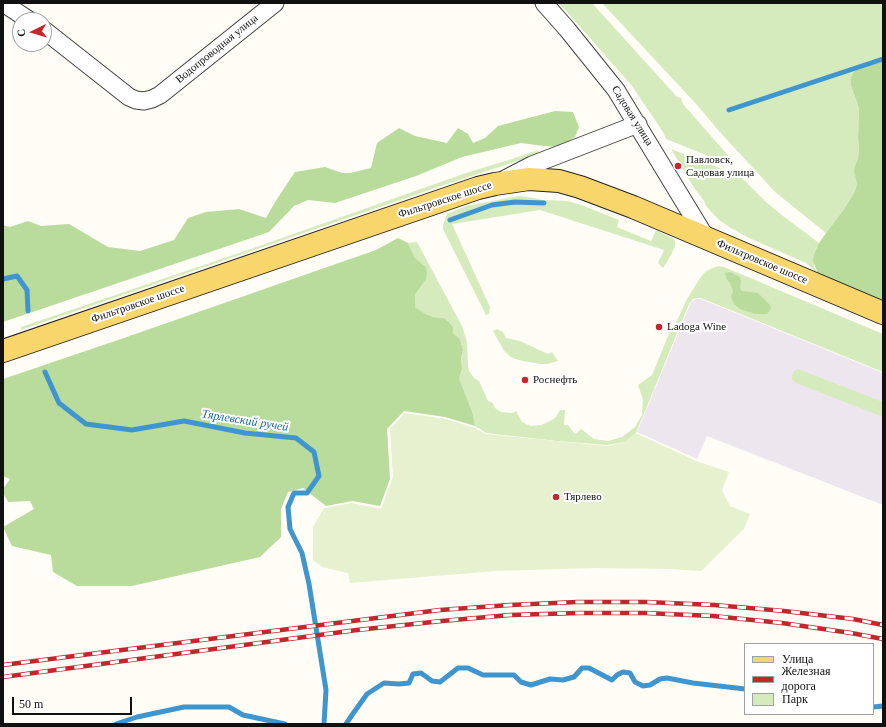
<!DOCTYPE html>
<html>
<head>
<meta charset="utf-8">
<style>
  body { margin:0 }
  #map { position:relative; width:886px; height:727px; overflow:hidden; background:#fffdf5; font-family:"Times New Roman",serif }
  canvas { display:block }
  .frame { position:absolute; inset:0; border:4px solid #111; pointer-events:none }
  .legend { position:absolute; left:744px; top:643px; width:130px; height:72px; box-sizing:border-box; background:#fff; border:1px solid #a0a0a0; margin:0; padding:5px 7px; list-style:none; font-size:12px; color:#111 }
  .legend li { display:flex; align-items:center; gap:8px; height:20px }
  .legend b { width:20px; border:1px solid #a0a0a0 }
  .north { position:absolute; left:12px; top:12px; width:40px; height:40px; box-sizing:border-box; background:#fff; border:1px solid #a0a0a0; border-radius:50%; rotate:265deg; font-size:11px; font-weight:700; line-height:16px; text-align:center; color:#111 }
  .north::after { content:''; display:block; margin:auto; width:14px; height:18px; background:#c4262e; clip-path:polygon(50% 0,100% 100%,50% 72%,0 100%) }
  .scale { position:absolute; left:12px; top:697px; width:120px; height:18px; box-sizing:border-box; border:2px solid #111; border-top:0; padding-left:5px; font-size:12px; line-height:14px; white-space:nowrap; color:#111; -webkit-text-stroke:3px #fff; paint-order:stroke }
</style>
</head>
<body>
<div id="map">
<canvas width="886" height="727"></canvas>
<div class="frame"></div>
<ul class="legend">
<li><b style="height:5px;background:#f9d66b"></b>Улица</li>
<li><b style="height:5px;background:#c4262e"></b>Железная дорога</li>
<li><b style="height:11px;background:#d5ebbd"></b>Парк</li>
</ul>
<div class="north">С</div>
<div class="scale">50 m</div>
</div>
<script>
const context = document.querySelector('canvas').getContext('2d');
context.lineJoin = 'round';
function paint(path, color) { context.fillStyle = color; context.fill(path, 'evenodd'); }
const poly = rows => new Path2D(rows.map(r => 'M' + r).join(''));
function stroke(path, color, width, dash) { context.strokeStyle = color; context.lineWidth = width; context.lineCap = dash ? 'butt' : 'round'; context.setLineDash(dash || []); context.stroke(path); }
function write(font, color, halo, rows, align = 'center') {
  context.font = font + ' "Times New Roman",serif'; context.lineWidth = 4; context.setLineDash([]); context.textBaseline = 'middle'; context.strokeStyle = halo; context.fillStyle = color; for (const [text, x, y, turn = 0] of rows) {
    context.save(); context.translate(x, y); context.rotate((+turn || 0) * Math.PI / 180); context.textAlign = isNaN(turn) ? turn : align; if (halo) context.strokeText(text, 0, 0); context.fillText(text, 0, 0); context.restore();
  }
}
paint(poly([
  [696,299,701,299,883,373,883,505,707,436,697,459,637,432,691,302]
]), '#eee6ef');
paint(poly([
  [559,3,592,3,677,97,681,98,683,104,732,160,734,164,731,165,666,139,663,132,632,86],
  [602,3,883,3,883,61,863,67,851,86,857,102,859,109,858,138,859,151,858,157,856,163,857,183,856,188,854,193,844,209,826,233,775,192,765,181,718,130,698,106],
  [671,149,737,175,742,178,766,202,783,216,819,243,814,254,814,267,818,274,806,263,749,238,731,228,719,220,706,206,704,201,694,188],
  [537,151,542,153,441,186,21,330,21,327,248,250,466,173,512,159,532,152],
  [519,196,534,198,543,200,568,201,584,206,619,220,617,227,651,241,656,230,674,239,675,242,675,246,671,255,663,268,658,263,664,250,540,210,452,224,490,307,489,314,486,315,443,229,443,225,447,214,466,206],
  [417,242,462,326,467,342,468,367,469,371,474,378,479,381,488,401,493,403,495,408,501,412,512,413,516,411,522,422,526,424,531,426,541,425,546,423,552,420,556,417,560,410,565,410,564,425,568,425,575,434,581,429,594,439,608,441,622,437,635,427,642,415,643,399,638,385,652,375,673,324,675,325,687,299,700,278,705,272,712,268,719,266,724,267,883,334,883,372,701,298,698,298,693,299,689,304,636,433,625,442,607,445,557,441,486,433,475,426,473,414,459,378,462,369,461,358,463,350,460,339,453,333,453,327,450,323,444,318,435,317,426,314,415,307,415,295,422,285,425,266,415,258,408,243],
  [497,329,503,332,506,338,520,341,548,354,552,352,558,361,547,364,540,364,523,361,512,358,504,351,493,331],
  [798,369,883,402,883,417,796,383,792,379,792,375,794,371]
]), '#d5ebbd');
paint(poly([
  [883,61,883,302,818,274,813,261,814,254,819,243,826,233,844,209,854,193,856,188,857,183,854,171,856,163,858,157,859,151,858,138,859,109,857,102,851,86,851,79,853,73,857,70],
  [555,111,573,112,579,127,575,137,559,147,544,146,521,143,462,157,416,176,335,203,308,200,294,206,269,232,3,322,3,225,10,227,28,221,41,226,69,224,108,247,140,251,174,240,188,218,206,212,239,209,266,218,275,202,295,172,325,167,342,173,350,173,371,168,377,143,399,128,415,136,447,143,458,128,468,134,473,143,485,138,498,126],
  [398,238,408,243,415,258,425,266,427,272,426,279,415,295,415,307,426,314,434,317,444,318,450,323,453,327,453,333,460,339,463,350,461,358,462,369,459,378,473,414,475,426,445,417,404,411,387,429,390,479,380,506,352,501,326,506,303,488,288,492,281,509,281,537,260,557,132,586,77,586,53,572,51,555,12,546,3,527,34,509,30,501,8,502,3,493,3,489,10,479,3,476,3,379,121,339,376,250],
  [730,272,740,277,741,281,740,288,742,291,758,293,770,305,771,309,767,314,756,314,740,309,734,304,731,297,733,291,730,283,726,278,725,273]
]), '#b9dc9c');
paint(poly([
  [405,413,446,419,475,428,486,434,607,446,625,442,636,433,696,461,729,472,722,490,730,506,750,514,744,529,701,571,670,569,594,568,496,571,350,583,348,573,322,567,313,560,313,527,324,508,352,503,381,509,393,477,390,429]
]), '#e6f2cf');
stroke(poly([
  [729,110,883,59],
  [450,220,492,205,515,202,544,203],
  [3,279,17,276,27,290,28,311],
  [45,372,59,403,86,424,132,430,184,421,245,433,296,438,314,452,319,476,307,493,294,493,288,507,290,529,302,553,309,584,326,690,324,724],
  [873,707,883,706],
  [116,724,137,717,184,707,229,707,243,715,285,724],
  [346,724,352,715,367,694,384,683,399,684,409,683,413,674,421,673,432,681,440,682,458,668,468,668,483,675,514,675,521,682,531,685,550,679,563,680,574,677,582,668,589,668,612,680,617,675,623,672,630,673,635,682,643,686,650,685,660,679,667,678,693,683,745,689]
]), '#3f96cf', 5);
const minor = poly([
  [3,3,29,20],
  [544,3,567,29,616,90,706,238],
  [44,30,129,97,136,100,144,101,152,99,160,95,275,3],
  [505,179,532,165,638,124]
]);
const major = poly([
  [3,351,478,188,495,184,529,179,559,181,580,187,633,207,883,313]
]);
stroke(minor, '#444', 19);
stroke(major, '#222', 24);
stroke(minor, '#fff', 17);
stroke(major, '#f9d66b', 22);
const rail = poly([
  [3,665,440,610,510,605,577,602,646,602,714,605,784,611,853,619,883,625],
  [3,677,357,630,442,621,510,615,578,613,645,613,713,616,782,623,851,633,883,639]
]);
stroke(rail, '#c4262e', 4.5);
stroke(rail, '#fff', 3, [9]);
for (const [x, y, r, color] of [
  [678,166,4,"#c4262e"],
  [659,327,4,"#c4262e"],
  [525,380,4,"#c4262e"],
  [556,497,4,"#c4262e"]
]) { const dot = new Path2D(); dot.arc(x, y, r, 0, 2 * Math.PI); context.fillStyle = color; context.fill(dot); stroke(dot, '#fff', 1.5); }
write('11px', '#111', '#fff', [
  ["Водопроводная улица",217,49,-39],
  ["Садовая улица",632,116,58],
  ["Фильтровское шоссе",445,200,-18],
  ["Фильтровское шоссе",762,262,23],
  ["Фильтровское шоссе",138,304,-19]
]);
write('11px', '#111', '#fff', [
  ["Павловск,",686,160],
  ["Садовая улица",686,173],
  ["Ladoga Wine",667,327],
  ["Роснефть",533,380],
  ["Тярлево",564,497]
], 'left');
write('italic 12px', '#1768a6', '#fff', [
  ["Тярлевский ручей",245,421,9]
]);
</script>
</body>
</html>
